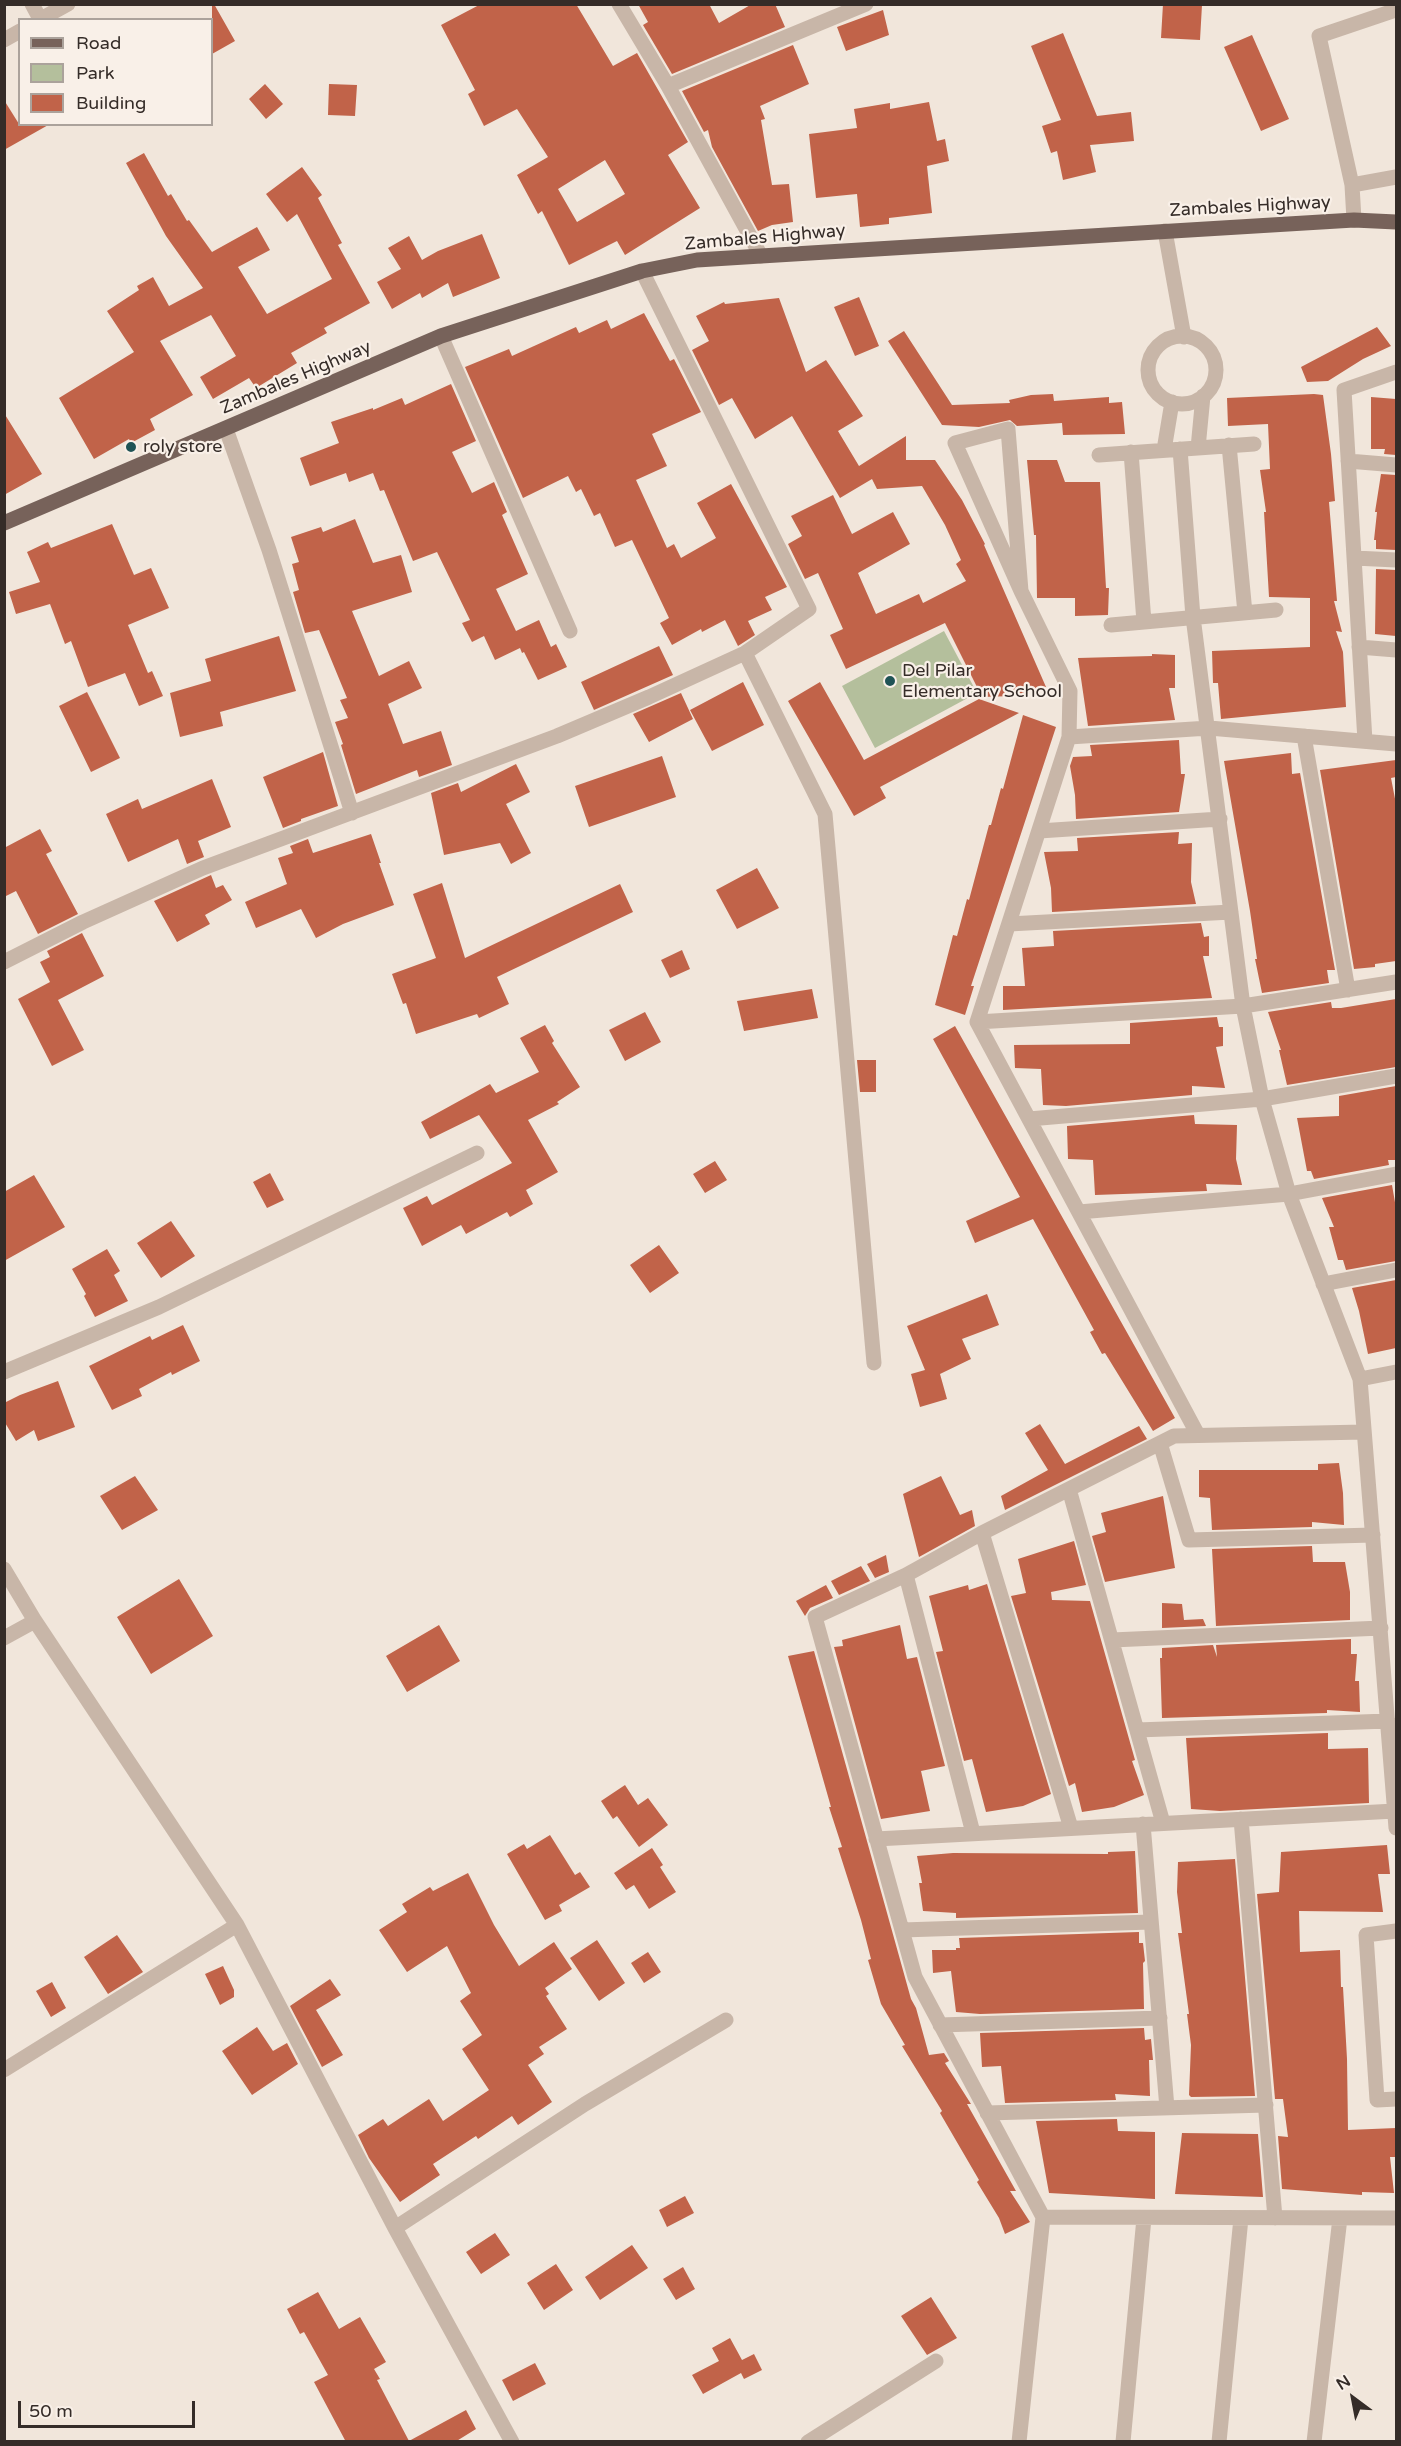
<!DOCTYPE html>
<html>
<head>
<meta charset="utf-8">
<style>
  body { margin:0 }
  #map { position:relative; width:1401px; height:2446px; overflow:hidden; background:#f1e6db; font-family:"Varela Round",sans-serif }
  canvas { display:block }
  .frame { position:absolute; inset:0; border:6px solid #352c28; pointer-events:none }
  .legend { position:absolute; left:18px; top:18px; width:195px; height:108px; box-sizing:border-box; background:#f9f0e8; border:2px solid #aba29b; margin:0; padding:8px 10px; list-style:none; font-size:18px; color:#352c28 }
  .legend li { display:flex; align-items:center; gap:12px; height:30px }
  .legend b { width:30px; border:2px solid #aba29b }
  .north { position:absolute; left:1323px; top:2368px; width:60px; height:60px; -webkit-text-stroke:4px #f9f0e8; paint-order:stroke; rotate:328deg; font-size:16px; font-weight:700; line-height:24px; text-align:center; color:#352c28 }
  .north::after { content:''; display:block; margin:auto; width:21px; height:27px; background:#352c28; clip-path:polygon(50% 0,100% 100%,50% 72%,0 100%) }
  .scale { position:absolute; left:18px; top:2401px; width:177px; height:27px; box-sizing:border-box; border:3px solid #352c28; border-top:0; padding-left:8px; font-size:18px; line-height:21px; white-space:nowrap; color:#352c28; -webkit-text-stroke:4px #f9f0e8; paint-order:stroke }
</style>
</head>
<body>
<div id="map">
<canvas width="1401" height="2446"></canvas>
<div class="frame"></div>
<ul class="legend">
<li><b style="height:8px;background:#77625a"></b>Road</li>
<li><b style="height:16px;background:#b4bf9c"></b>Park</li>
<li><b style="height:16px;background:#c16349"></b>Building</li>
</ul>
<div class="north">N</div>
<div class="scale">50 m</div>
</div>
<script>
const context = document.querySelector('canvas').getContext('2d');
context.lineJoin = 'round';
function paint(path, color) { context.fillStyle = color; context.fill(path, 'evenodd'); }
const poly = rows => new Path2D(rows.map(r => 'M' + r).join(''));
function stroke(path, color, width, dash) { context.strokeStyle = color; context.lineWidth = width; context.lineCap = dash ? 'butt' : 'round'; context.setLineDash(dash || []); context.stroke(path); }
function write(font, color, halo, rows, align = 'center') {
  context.font = font + ' "Varela Round",sans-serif'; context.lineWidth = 4.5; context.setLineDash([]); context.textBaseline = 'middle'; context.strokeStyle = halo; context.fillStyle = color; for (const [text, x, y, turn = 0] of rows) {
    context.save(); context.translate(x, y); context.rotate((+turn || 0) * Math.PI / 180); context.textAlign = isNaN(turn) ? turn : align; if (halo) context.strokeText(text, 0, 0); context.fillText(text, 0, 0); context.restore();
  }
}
paint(poly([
  [944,631,977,693,875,748,842,686]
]), '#b4bf9c');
paint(poly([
  [212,4,214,4,235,41,212,54],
  [481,4,576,4,613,66,637,53,688,142,668,155,700,208,625,255,617,241,569,265,542,211,538,214,517,175,548,157,517,109,484,126,468,94,475,90,441,25],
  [605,160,625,194,577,222,558,189],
  [638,4,709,4,719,23,752,4,775,4,785,27,672,74,643,25,648,22],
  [1163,4,1202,5,1200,40,1161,38],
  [883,10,889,35,846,51,837,27],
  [1063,33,1097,116,1131,112,1134,141,1090,145,1096,172,1063,180,1057,151,1051,153,1042,126,1061,120,1031,46],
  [1252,35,1289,119,1261,131,1224,47],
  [793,45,809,84,760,106,765,119,761,120,772,185,789,184,793,222,772,225,758,231,712,147,708,130,704,132,682,91],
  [265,84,283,104,266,119,249,99],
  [329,84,357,85,355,116,328,115],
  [4,100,19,124,50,124,4,150],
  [929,102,937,141,945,139,949,161,927,166,932,213,889,218,889,224,860,227,857,194,816,198,809,134,857,128,854,109,890,103,890,109],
  [144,153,168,196,171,194,187,221,189,220,212,252,257,227,270,250,238,267,267,314,332,279,297,214,287,222,266,194,302,167,322,195,318,198,342,243,338,245,370,303,324,328,327,333,291,353,297,363,256,388,249,378,213,399,200,377,236,356,211,315,160,341,193,395,150,419,155,430,131,443,129,439,94,459,59,398,134,352,107,311,139,290,137,286,153,277,169,306,203,288,166,236,126,163],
  [482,234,500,278,453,297,448,283,422,298,420,293,392,309,377,282,401,269,388,248,409,236,422,260,438,251],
  [859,297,879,346,855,356,834,307],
  [779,298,806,372,826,360,863,416,838,431,859,466,906,436,906,460,935,460,962,500,985,544,984,545,1046,687,1013,696,982,697,945,623,846,669,830,635,843,629,818,573,805,579,788,544,802,536,791,516,833,495,852,534,893,512,910,544,858,573,876,614,919,594,923,603,966,581,956,564,961,560,945,525,922,486,877,489,872,479,840,498,792,416,755,439,732,398,719,405,692,350,709,341,696,316,724,302,725,304],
  [644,313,670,361,674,359,701,412,652,434,667,466,636,480,667,548,674,544,681,558,716,538,697,503,731,484,787,587,765,597,772,610,748,621,755,635,738,646,725,620,702,632,701,629,672,645,660,623,669,618,632,540,615,547,600,513,594,516,581,489,576,492,568,476,523,498,465,367,509,349,512,356,576,327,579,333,607,320,611,329],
  [1377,327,1391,346,1363,359,1328,381,1307,382,1301,367],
  [904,331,952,405,1010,403,1009,400,1031,395,1053,394,1054,401,1109,397,1109,403,1122,402,1125,434,1063,435,1062,423,1017,426,1010,420,979,427,942,425,888,341],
  [451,384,476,441,452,452,472,493,494,482,507,512,502,515,528,574,496,589,516,631,539,620,551,647,556,644,567,667,538,680,524,652,522,653,520,648,495,660,484,636,472,642,462,623,470,620,437,552,413,561,384,490,380,491,373,473,349,482,346,473,310,486,300,458,339,443,331,422,373,408,373,410,402,398,405,405],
  [1314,394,1323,395,1331,454,1335,501,1329,502,1337,601,1334,601,1342,632,1336,631,1343,652,1346,707,1221,719,1218,683,1213,683,1212,651,1310,647,1310,598,1269,597,1264,512,1266,512,1260,470,1270,469,1268,424,1228,426,1227,398],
  [1371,397,1396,399,1396,455,1384,454,1385,449,1371,449],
  [4,413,42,474,4,495],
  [1027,460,1057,460,1065,482,1100,482,1106,588,1109,588,1108,615,1075,616,1075,598,1037,598,1036,535,1034,535],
  [1381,474,1396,475,1396,550,1376,549,1376,540,1374,540,1377,512,1375,512],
  [355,519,373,563,401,555,412,592,352,611,379,676,409,661,422,688,388,704,403,744,441,731,452,765,419,777,417,770,356,794,341,745,343,744,335,722,348,718,340,700,347,698,319,630,305,633,293,592,299,590,292,564,299,562,291,537,321,527,323,532],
  [112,524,134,575,151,568,169,608,128,625,148,673,152,671,163,696,139,706,125,673,88,687,71,641,65,644,50,604,16,614,9,592,40,582,27,552,48,542,51,548],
  [1376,569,1396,570,1396,636,1375,634],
  [279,636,296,691,220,712,223,726,180,737,170,693,211,681,205,659],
  [659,646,673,675,594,710,581,682],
  [1152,654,1175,655,1175,688,1169,688,1175,720,1088,726,1078,658,1152,656],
  [743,682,764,725,712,751,690,710],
  [820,682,864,760,979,699,1019,713,880,787,886,798,854,816,788,701],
  [87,692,120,758,91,772,59,706],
  [681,693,693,719,649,742,633,714],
  [1023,715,1056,727,971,986,974,986,965,1015,935,1005,953,935,957,936,967,899,969,900,989,825,991,825,1001,788,1003,789],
  [1179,740,1181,774,1185,774,1179,812,1076,819,1075,795,1070,766,1073,757,1092,756,1090,745],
  [323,752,338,806,301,819,301,821,283,828,263,777],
  [1291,753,1292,774,1300,773,1335,970,1327,970,1329,983,1262,993,1255,959,1257,959,1250,911,1224,761],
  [662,756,676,797,589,827,575,786],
  [1396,760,1396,777,1391,778,1396,804,1396,961,1375,964,1375,967,1354,969,1320,770],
  [516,764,530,792,506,804,531,853,511,864,500,843,444,855,431,793,458,783,461,792],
  [212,779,231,827,198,841,204,857,187,864,178,839,128,862,106,814,138,799,142,809],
  [40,829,52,851,46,854,78,914,38,934,16,891,4,897,4,848],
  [1179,832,1178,844,1192,843,1191,882,1196,904,1052,912,1051,888,1044,852,1078,851,1077,838],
  [371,834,381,863,379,863,394,905,343,924,316,938,301,909,256,928,245,902,287,884,278,858,293,853,290,846,308,839,313,853],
  [757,868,779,908,737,929,716,890],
  [211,875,216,888,223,885,232,900,205,915,210,924,177,942,154,901],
  [442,883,465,958,620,884,633,912,497,977,509,1004,479,1018,477,1014,416,1034,406,1003,403,1004,392,974,436,958,413,894],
  [1201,923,1204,937,1209,936,1209,956,1203,956,1212,998,1003,1010,1003,986,1025,986,1022,948,1054,946,1053,931],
  [82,933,104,976,58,1000,84,1050,52,1066,18,999,50,982,40,962,50,957,47,951],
  [682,950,690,969,670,978,661,960],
  [812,989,818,1018,744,1031,737,1001],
  [1396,999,1396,1067,1287,1085,1279,1050,1281,1050,1268,1012,1331,1002,1332,1008,1341,1008],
  [645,1012,661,1042,625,1061,609,1030],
  [1217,1017,1219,1027,1223,1027,1223,1046,1216,1047,1225,1088,1192,1086,1192,1095,1066,1106,1043,1105,1041,1069,1015,1068,1014,1045,1130,1044,1130,1023],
  [545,1025,554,1041,552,1043,580,1087,557,1102,559,1104,528,1120,558,1172,526,1190,533,1204,510,1217,507,1212,466,1234,461,1225,422,1246,403,1208,427,1196,432,1205,512,1163,479,1115,430,1139,421,1122,490,1084,496,1093,539,1072,520,1038],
  [955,1026,1175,1418,1153,1431,1105,1353,1102,1354,1090,1332,1094,1330,1033,1219,975,1243,966,1221,1020,1197,933,1039],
  [857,1060,876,1060,876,1092,860,1092],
  [1396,1086,1396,1160,1388,1160,1389,1165,1314,1179,1311,1171,1307,1171,1297,1118,1339,1116,1339,1096],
  [1194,1115,1195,1124,1237,1125,1236,1159,1242,1185,1206,1184,1207,1191,1095,1195,1093,1160,1068,1159,1067,1126],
  [715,1161,727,1180,705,1193,693,1174],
  [270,1173,284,1200,267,1208,253,1182],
  [34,1175,65,1227,4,1261,4,1192],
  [1392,1185,1396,1208,1396,1261,1346,1270,1343,1260,1338,1260,1329,1227,1334,1227,1322,1198],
  [171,1221,195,1256,161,1278,137,1243],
  [659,1245,679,1273,650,1293,630,1265],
  [107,1249,120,1271,114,1275,128,1301,95,1317,84,1296,86,1294,72,1269],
  [1396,1280,1396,1348,1368,1354,1359,1311,1352,1288],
  [987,1294,999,1325,962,1339,971,1359,940,1374,947,1399,920,1407,911,1374,925,1370,907,1326],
  [183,1325,200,1361,172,1375,171,1372,139,1389,142,1396,112,1410,89,1366,150,1336,152,1340],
  [58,1381,75,1427,38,1441,34,1430,16,1441,4,1421,4,1403,20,1395],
  [1040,1424,1065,1464,1139,1426,1147,1439,1005,1510,1001,1496,1048,1470,1025,1433],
  [1339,1463,1343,1493,1344,1525,1312,1522,1312,1527,1212,1530,1210,1498,1199,1497,1199,1470,1318,1470,1318,1464],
  [135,1476,158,1510,122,1530,100,1496],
  [941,1476,960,1515,972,1510,975,1526,919,1557,903,1494],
  [1163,1496,1175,1568,1105,1582,1092,1536,1106,1532,1101,1513],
  [1074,1541,1086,1585,1051,1592,1052,1600,1090,1601,1135,1760,1132,1761,1144,1795,1114,1807,1082,1812,1075,1783,1069,1786,1011,1596,1026,1593,1018,1559],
  [1312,1546,1313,1562,1345,1562,1350,1592,1350,1620,1216,1626,1212,1549],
  [886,1555,889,1572,875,1578,867,1564],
  [861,1566,870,1581,839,1595,831,1581],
  [179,1579,213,1636,151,1674,117,1617],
  [987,1584,1051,1794,1023,1806,986,1812,972,1759,964,1761,936,1652,943,1651,929,1596,968,1585,969,1590],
  [826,1585,833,1598,810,1608,805,1616,796,1601],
  [1162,1603,1182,1604,1184,1620,1203,1619,1206,1626,1162,1628],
  [439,1625,460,1661,407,1692,386,1656],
  [900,1625,907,1659,917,1657,945,1766,921,1771,930,1811,881,1819,834,1647,843,1646,842,1640],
  [1351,1639,1351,1654,1357,1654,1355,1681,1359,1681,1360,1712,1327,1710,1327,1713,1162,1718,1160,1658,1162,1658,1162,1648,1213,1645,1217,1657,1216,1645],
  [814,1651,911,1999,916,2008,929,2055,944,2053,949,2061,945,2063,971,2104,967,2104,1016,2191,1010,2191,1030,2222,1005,2234,999,2218,977,2182,979,2180,940,2113,942,2111,902,2046,905,2045,881,2004,868,1960,871,1959,861,1920,838,1848,842,1847,829,1807,831,1807,788,1656],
  [1328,1733,1328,1749,1368,1748,1369,1803,1220,1811,1191,1809,1186,1738],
  [625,1785,638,1805,648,1798,668,1825,639,1847,617,1816,613,1819,601,1801],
  [550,1835,575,1875,580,1872,590,1887,559,1905,562,1911,545,1920,507,1854,524,1844,527,1849],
  [1387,1845,1390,1874,1378,1874,1383,1912,1299,1911,1300,1952,1340,1950,1341,1987,1343,1987,1347,2059,1348,2130,1396,2128,1396,2157,1390,2157,1394,2193,1362,2192,1362,2195,1282,2189,1278,2136,1288,2137,1283,2099,1275,2099,1257,1894,1279,1892,1281,1852],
  [652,1848,663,1865,660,1867,676,1892,649,1909,634,1885,626,1890,614,1873],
  [1135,1851,1138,1913,956,1918,956,1913,923,1911,919,1883,922,1883,917,1856,953,1853,1108,1854,1108,1852],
  [1235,1859,1255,2096,1191,2097,1189,2095,1191,2045,1187,2014,1189,2014,1178,1933,1182,1933,1177,1892,1178,1862],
  [468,1873,494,1925,519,1966,554,1942,572,1969,545,1988,549,1994,546,1996,567,2029,539,2047,544,2054,528,2065,552,2102,518,2125,512,2116,478,2139,476,2136,433,2164,440,2175,400,2202,369,2158,358,2135,383,2119,388,2126,429,2099,443,2121,489,2090,462,2049,482,2035,460,2001,471,1993,447,1946,407,1972,379,1930,407,1912,402,1904,430,1887,433,1891],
  [1139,1932,1139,1943,1143,1943,1145,1961,1143,1963,1144,2009,980,2014,956,2012,951,1971,933,1973,932,1950,956,1950,956,1948,960,1948,959,1938],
  [117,1935,143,1972,108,1994,84,1957],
  [597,1940,625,1983,599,2001,570,1958],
  [648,1952,661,1972,644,1983,631,1963],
  [223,1966,234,1990,234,1997,220,2005,205,1974],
  [330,1979,341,1995,316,2010,343,2055,322,2067,290,2006],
  [52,1982,66,2008,51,2017,36,1991],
  [257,2027,273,2051,287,2043,298,2064,252,2095,222,2051],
  [1144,2028,1145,2040,1151,2039,1153,2060,1149,2060,1150,2096,1115,2094,1116,2100,1005,2103,1001,2066,982,2067,980,2033],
  [1117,2119,1118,2131,1155,2132,1155,2199,1049,2193,1036,2121],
  [1182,2133,1258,2134,1263,2197,1175,2194],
  [685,2196,694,2213,667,2227,659,2210],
  [495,2233,510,2255,481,2274,466,2252],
  [632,2245,648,2268,600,2300,585,2277],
  [556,2264,573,2290,544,2310,527,2283],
  [683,2267,695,2289,676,2300,663,2279],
  [318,2292,339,2329,360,2317,386,2362,374,2369,380,2379,377,2380,409,2441,466,2410,476,2429,455,2442,346,2442,314,2382,328,2375,304,2332,300,2334,287,2309],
  [931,2297,957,2338,927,2355,901,2316],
  [730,2338,742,2360,754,2354,762,2370,744,2379,741,2373,703,2394,692,2375,719,2361,712,2348],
  [535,2363,546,2384,513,2401,502,2380]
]), '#c16349');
stroke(poly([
  [32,4,40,19],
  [619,4,668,86,761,256],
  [39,20,68,4],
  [4,40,20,31],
  [668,86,866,4],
  [1352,185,1396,177],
  [1354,220,1352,185,1319,36,1396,10],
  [1165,231,1184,337],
  [441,336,570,631],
  '1148 370a34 34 0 1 1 68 0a34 34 0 1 1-68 0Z',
  [226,429,269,550,352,813],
  [1008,429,1021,591,955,443,1008,429],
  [1229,445,1245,613],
  [1198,448,1203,396],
  [1180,449,1193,617,1243,1006,1262,1099,1289,1194,1360,1379,1396,1828],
  [1164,450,1172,402],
  [1131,452,1144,622],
  [1099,455,1254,444],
  [1348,461,1396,465],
  [1354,558,1396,560],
  [1021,591,1070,691,1069,737,1209,728,1396,744],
  [1111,625,1276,610],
  [1359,647,1396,650],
  [745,653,825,814,874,1363],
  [1304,736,1348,990],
  [1069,737,977,1022,1243,1006,1396,982],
  [1365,741,1344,390,1396,372],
  [1039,831,1220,819],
  [1009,924,1231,912],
  [4,962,83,922,203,868,557,736,649,697,745,653,809,609,642,271],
  [977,1022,1198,1435],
  [1029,1119,1262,1099,1396,1076],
  [1079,1212,1289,1194,1396,1174],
  [1323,1284,1396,1270],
  [4,1372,159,1307,477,1153],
  [1360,1379,1396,1372],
  [1160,1443,1189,1540,1373,1535],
  [1069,1489,1163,1823],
  [982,1533,1071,1828],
  [4,1569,35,1621,237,1925,395,2228,512,2442],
  [906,1575,973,1833],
  [4,1638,35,1621],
  [1112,1640,1381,1628],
  [1137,1730,1388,1721],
  [1241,1819,1275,2218],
  [1143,1824,1167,2108],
  [876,1839,1395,1811],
  [902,1930,1151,1922],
  [1396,1931,1366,1935,1377,2100,1396,2099],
  [940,2025,1160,2018],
  [4,2070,237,1925],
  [987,2113,1266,2105],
  [1043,2217,1396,2218],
  [395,2228,585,2104,726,2020],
  [808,2442,936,2361],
  [1019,2442,1043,2217,915,1977,815,1617,906,1575,982,1533,1174,1436,1364,1432],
  [1123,2442,1144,2218],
  [1219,2442,1241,2218],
  [1314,2442,1340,2218]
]), '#c8b6a8', 15);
stroke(poly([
  [4,523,441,336,642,271,697,260,761,256,1354,220,1396,222]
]), '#77625a', 15);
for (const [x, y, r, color] of [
  [131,447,6,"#1f5355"],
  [890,681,6,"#1f5355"]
]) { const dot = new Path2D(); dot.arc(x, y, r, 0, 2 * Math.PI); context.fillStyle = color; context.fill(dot); stroke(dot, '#f9f0e8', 2); }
write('18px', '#352c28', '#f9f0e8', [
  ["Zambales Highway",1250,207,-3],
  ["Zambales Highway",765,238,-5],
  ["Zambales Highway",296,378,-23]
]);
write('18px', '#352c28', '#f9f0e8', [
  ["roly store",143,447],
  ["Del Pilar",902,671],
  ["Elementary School",902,692]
], 'left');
</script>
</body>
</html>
